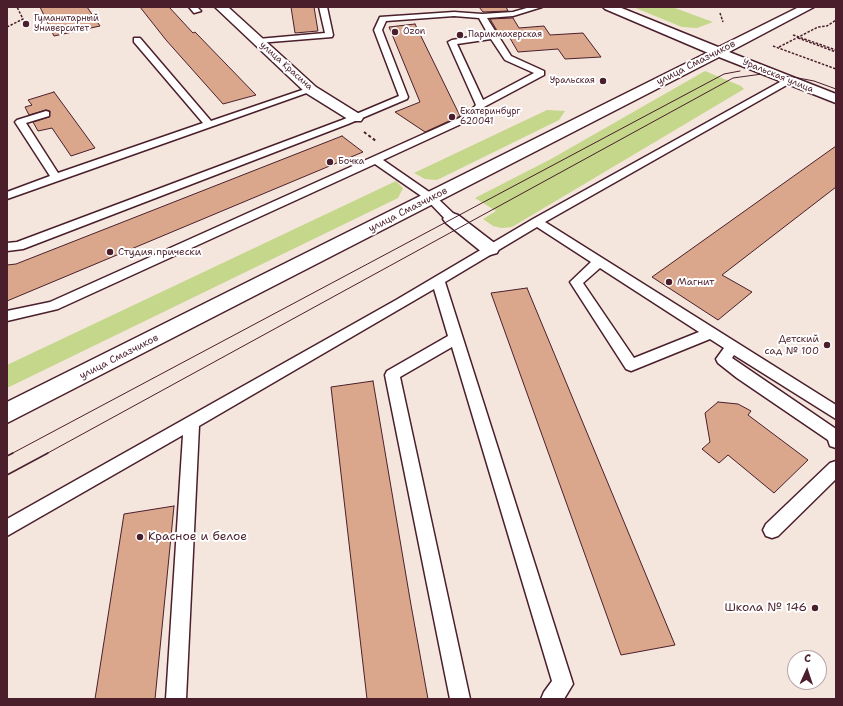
<!DOCTYPE html>
<html>
<head>
<meta charset="utf-8">
<style>
  body { margin:0 }
  #map { position:relative; width:843px; height:706px; overflow:hidden; background:#f4e5dd; font-family:"Shantell Sans",sans-serif }
  canvas { display:block }
  .frame { position:absolute; inset:0; border:8px solid #4a1f2b; pointer-events:none }
  .north { position:absolute; left:787px; top:650px; width:40px; height:40px; box-sizing:border-box; background:#fff; border:1px solid #b7a5aa; border-radius:50%; rotate:3deg; font-size:11px; font-weight:700; line-height:16px; text-align:center; color:#4a1f2b }
  .north::after { content:''; display:block; margin:auto; width:14px; height:18px; background:#4a1f2b; clip-path:polygon(50% 0,100% 100%,50% 72%,0 100%) }
</style>
</head>
<body>
<div id="map">
<canvas width="843" height="706"></canvas>
<div class="frame"></div>
<div class="north">С</div>
</div>
<script>
const context = document.querySelector('canvas').getContext('2d');
context.lineJoin = 'round';
function paint(path, color) { context.fillStyle = color; context.fill(path, 'evenodd'); }
const poly = rows => new Path2D(rows.map(r => 'M' + r).join(''));
function stroke(path, color, width, dash) { context.strokeStyle = color; context.lineWidth = width; context.lineCap = dash ? 'butt' : 'round'; context.setLineDash(dash || []); context.stroke(path); }
function write(font, color, halo, rows, align = 'center') {
  context.font = font + ' "Shantell Sans",sans-serif'; context.lineWidth = 4; context.setLineDash([]); context.textBaseline = 'middle'; context.strokeStyle = halo; context.fillStyle = color; for (const [text, x, y, turn = 0] of rows) {
    context.save(); context.translate(x, y); context.rotate((+turn || 0) * Math.PI / 180); context.textAlign = isNaN(turn) ? turn : align; if (halo) context.strokeText(text, 0, 0); context.fillText(text, 0, 0); context.restore();
  }
}
paint(poly([
  [633,7,672,7,713,22,697,28,682,27],
  [705,71,741,86,744,89,512,227,502,228,493,226,483,219,496,211,475,198,551,159],
  [547,110,565,111,559,120,437,180,425,179,414,173],
  [396,181,403,188,398,198,7,388,7,365]
]), '#c5d78b');
const building = poly([
  [40,7,87,7,100,26,54,36,40,7],
  [140,7,169,7,193,33,195,32,256,95,223,104,166,40,140,7],
  [291,7,314,7,318,31,295,33,291,7],
  [479,7,506,7,508,11,483,12,479,7],
  [513,18,519,28,544,26,550,35,583,33,601,57,565,59,558,49,518,52,507,33,499,34,490,19,513,18],
  [415,24,460,116,425,132,395,112,420,102,389,27,415,24],
  [54,92,95,148,71,156,52,128,38,131,33,122,49,117,50,111,46,110,29,115,25,107,32,105,28,100,54,92],
  [342,136,363,152,7,301,7,265,16,264,342,136],
  [836,146,836,187,722,275,752,292,718,320,652,277,836,146],
  [527,288,675,645,621,655,491,293,527,288],
  [373,381,411,605,428,699,367,699,331,387,373,381],
  [718,402,738,404,751,411,748,415,808,460,774,493,728,455,719,463,702,449,710,442,705,413,718,402],
  [174,506,155,699,95,699,124,514,174,506]
]);
paint(building, '#daa78d');
stroke(building, '#4a1f2b', 1);
const service = poly([
  [189,7,197,7,201,11,194,13,189,7],
  [319,7,327,7,333,35,332,37,258,43,254,41,258,39,325,33,319,7],
  [530,7,542,7,513,16,487,18,511,56,544,71,544,75,484,107,472,119,383,160,435,196,456,216,458,219,456,222,448,222,427,200,375,164,58,309,7,321,7,311,50,302,466,115,476,105,448,42,452,40,488,34,479,18,454,16,386,21,382,30,408,97,407,99,348,124,23,249,7,251,7,243,17,242,342,120,399,96,374,30,380,17,454,12,482,14,513,12,530,7],
  [491,39,505,60,534,73,483,100,457,44,491,39],
  [134,38,140,38,211,121,308,88,314,88,315,90,7,199,7,192,50,176,15,122,17,120,46,111,49,112,49,116,26,123,58,173,203,123,134,42,134,38],
  [789,77,793,80,792,82,545,222,836,405,836,419,734,355,732,358,836,429,836,448,830,446,828,440,737,378,718,363,716,359,724,348,710,339,636,369,631,371,626,369,570,282,591,262,537,227,445,282,573,684,564,699,541,699,544,692,552,681,452,347,400,377,470,699,450,699,385,375,387,371,448,336,434,289,199,426,186,699,166,699,183,435,7,536,7,519,396,300,533,219,789,77],
  [600,268,699,332,634,358,583,283,600,268],
  [836,461,836,479,778,536,772,538,766,536,763,530,766,524,830,463,836,461]
]);
const minor = poly([
  [215,7,228,7,316,87,361,115,363,118,361,121,351,121,306,93,215,7],
  [452,213,458,215,497,245,499,249,497,253,490,255,483,253,446,223,443,219,446,215,452,213]
]);
const tertiary = poly([
  [603,7,619,7,723,49,724,52,718,56,713,55,605,9,603,7]
]);
const secondary = poly([
  [799,7,814,7,729,52,836,94,836,103,719,57,7,423,7,402,799,7]
]);
stroke(service, '#4a1f2b', 3);
stroke(minor, '#4a1f2b', 3);
stroke(tertiary, '#4a1f2b', 3);
stroke(secondary, '#4a1f2b', 3);
stroke(poly([
  [720,13,723,22],
  [7,27,23,19,17,7],
  [793,35,836,50],
  [798,38,836,52],
  [773,46,836,69],
  [779,47,818,27,827,26,836,20]
]), '#4a1f2b', 1.5, [2.5, 1.5]);
stroke(poly([
  [364,132,376,141]
]), '#4a1f2b', 2, [3, 2.5]);
paint(service, '#fff');
paint(minor, '#fff');
paint(tertiary, '#fff');
paint(secondary, '#fff');
stroke(poly([
  [11,454,724,74,740,71],
  [46,454,733,78,762,74,793,77,814,81,836,89]
]), '#4a1f2b', 1);
stroke(poly([
  [7,456,13,453],
  [7,475,48,453]
]), '#4a1f2b', 1.5);
for (const [x, y, r, color] of [
  [26,24,4,"#4a1f2b"],
  [395,32,4,"#4a1f2b"],
  [460,35,4,"#4a1f2b"],
  [603,81,4,"#4a1f2b"],
  [452,117,4,"#4a1f2b"],
  [330,162,4,"#4a1f2b"],
  [110,252,4,"#4a1f2b"],
  [669,282,4,"#4a1f2b"],
  [827,345,4,"#4a1f2b"],
  [140,537,4,"#4a1f2b"],
  [815,608,4,"#4a1f2b"]
]) { const dot = new Path2D(); dot.arc(x, y, r, 0, 2 * Math.PI); context.fillStyle = color; context.fill(dot); stroke(dot, '#fff', 1.5); }
write('9px', '#4a1f2b', '#fff', [
  ["Гуманитарный",34,19],
  ["Университет",34,29],
  ["Ozon",403,32],
  ["Парикмахерская",468,35],
  ["Уральская",595,81,"right"],
  ["Екатеринбург",460,112],
  ["620041",460,122],
  ["Бочка",338,162]
], 'left');
write('9px', '#4a1f2b', '#fff', [
  ["улица Красина",286,66,42],
  ["Уральская улица",778,76,22]
]);
write('10px', '#4a1f2b', '#fff', [
  ["улица Смазчиков",696,63,-27],
  ["улица Смазчиков",408,210,-27],
  ["улица Смазчиков",119,357,-27]
]);
write('10px', '#4a1f2b', '#fff', [
  ["Студия прически",118,252],
  ["Магнит",677,282],
  ["Детский",819,339,"right"],
  ["сад № 100",819,351,"right"]
], 'left');
write('12px', '#4a1f2b', '#fff', [
  ["Красное и белое",148,537],
  ["Школа № 146",807,608,"right"]
], 'left');
</script>
</body>
</html>
